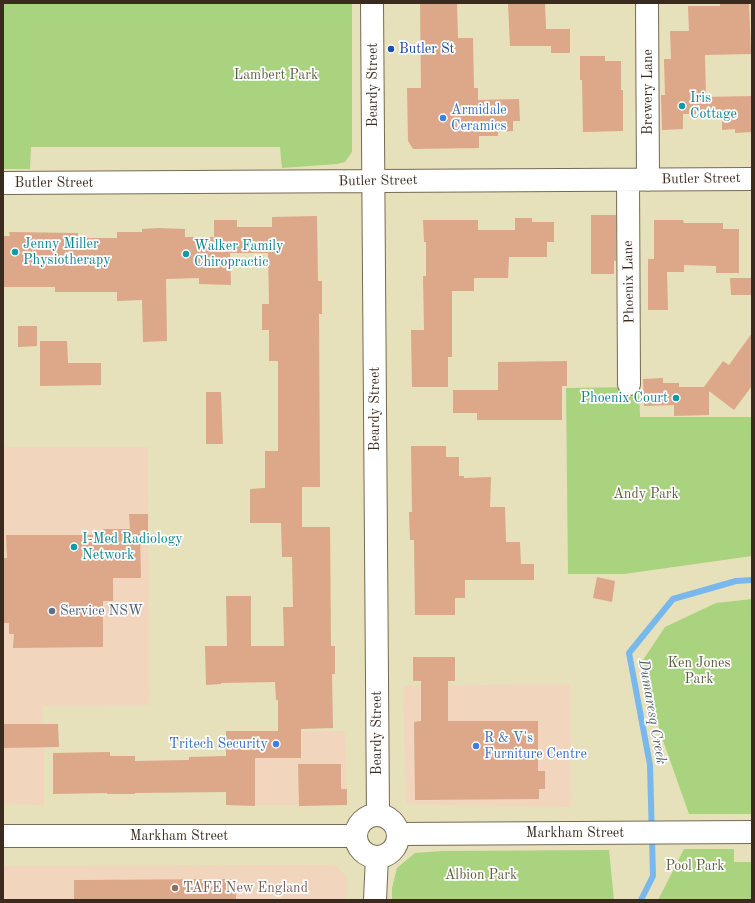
<!DOCTYPE html>
<html>
<head>
<meta charset="utf-8">
<style>
  body { margin:0 }
  #map { position:relative; width:755px; height:903px; overflow:hidden; background:#e6e0bb; font-family:"Old Standard TT",serif }
  canvas { display:block }
  .frame { position:absolute; inset:0; border:4px solid #3b2a1e; pointer-events:none }
</style>
</head>
<body>
<div id="map">
<canvas width="755" height="903"></canvas>
<div class="frame"></div>
</div>
<script>
const context = document.querySelector('canvas').getContext('2d');
context.lineJoin = 'round';
function paint(path, color) { context.fillStyle = color; context.fill(path, 'evenodd'); }
const poly = rows => new Path2D(rows.map(r => 'M' + r).join(''));
function stroke(path, color, width, dash) { context.strokeStyle = color; context.lineWidth = width; context.lineCap = dash ? 'butt' : 'round'; context.setLineDash(dash || []); context.stroke(path); }
function write(font, color, halo, rows, align = 'center') {
  context.font = font + ' "Old Standard TT",serif'; context.lineWidth = 3.5; context.setLineDash([]); context.textBaseline = 'middle'; context.strokeStyle = halo; context.fillStyle = color; for (const [text, x, y, turn = 0] of rows) {
    context.save(); context.translate(x, y); context.rotate((+turn || 0) * Math.PI / 180); context.textAlign = isNaN(turn) ? turn : align; if (halo) context.strokeText(text, 0, 0); context.fillText(text, 0, 0); context.restore();
  }
}
paint(poly([
  [3,447,148,447,149,705,43,706,44,805,3,804],
  [570,684,571,807,406,804,403,686],
  [226,731,345,731,347,805,226,805],
  [252,865,335,865,347,877,347,900,3,900,3,866]
]), '#f1d5bd');
paint(poly([
  [3,3,352,3,352,152,345,162,337,164,282,168,280,147,31,147,30,169,3,169],
  [639,387,640,417,752,417,752,556,624,574,568,574,566,388],
  [752,599,752,814,689,814,660,732,643,660,665,627,716,603],
  [684,849,734,849,734,862,752,862,752,900,658,900],
  [609,850,614,900,392,900,392,888,397,868,415,853,442,851]
]), '#a9d37e');
stroke(poly([
  [641,900,653,876,650,765,629,653,673,599,736,581,752,580]
]), '#78b8ec', 6);
paint(poly([
  [420,3,457,3,458,38,473,38,474,88,478,88,478,100,519,99,520,121,513,121,513,131,498,132,498,136,479,136,479,148,413,149,408,141,407,88,421,88],
  [720,3,749,3,751,54,705,55,706,97,752,96,752,132,735,133,735,129,722,130,722,114,683,114,683,129,662,130,661,95,665,95,664,59,671,59,670,31,689,31,688,6,720,6],
  [508,4,545,4,546,29,570,29,570,53,551,53,551,46,510,46],
  [580,56,605,56,605,61,621,61,621,90,623,90,623,131,583,132,582,80,580,80],
  [591,215,616,215,616,261,614,261,614,274,591,274],
  [317,216,318,281,322,281,322,314,319,314,320,487,302,487,302,527,330,527,331,646,335,646,335,674,332,674,333,728,301,729,301,758,255,758,255,806,226,805,226,792,135,793,135,794,107,794,107,793,53,794,53,753,110,752,110,756,135,756,135,761,189,760,189,757,226,756,226,731,278,731,278,700,276,700,275,682,221,683,221,684,206,685,205,646,227,646,226,596,251,596,251,646,284,646,283,607,293,607,292,557,282,557,281,523,250,523,250,489,265,488,265,451,278,451,278,361,269,361,269,330,262,330,262,304,269,304,268,253,230,253,231,285,199,284,199,278,166,279,167,341,143,342,142,300,117,301,117,292,55,292,55,287,3,287,3,236,10,236,9,232,78,233,78,238,117,238,117,232,142,232,142,229,159,228,185,229,185,237,214,237,214,220,237,220,237,227,272,227,272,217],
  [515,218,532,218,532,222,554,222,554,242,547,242,547,257,509,257,508,278,474,278,474,291,452,291,452,357,448,357,448,387,412,387,411,330,424,330,423,276,426,276,426,242,424,242,423,220,478,220,478,230,515,230],
  [654,220,683,220,684,223,723,223,723,229,739,229,739,273,716,273,716,266,684,265,684,272,667,272,668,310,648,310,648,259,654,259],
  [730,278,751,278,751,295,731,295],
  [18,326,37,326,37,346,18,347],
  [752,333,752,386,734,410,709,391,709,415,674,416,674,405,644,406,643,379,663,378,663,383,679,383,679,387,704,387,723,361,729,365],
  [40,341,67,341,68,363,101,363,101,385,40,386],
  [567,361,567,386,562,386,562,420,477,420,477,413,453,413,453,390,498,390,498,362],
  [206,392,221,392,223,444,206,444],
  [411,446,446,446,446,457,459,457,459,476,464,476,464,478,491,477,490,507,505,507,506,542,520,542,521,564,534,564,534,580,465,580,465,598,455,598,455,615,415,615,414,540,410,540,409,512,412,512],
  [129,514,148,514,148,531,140,531,141,578,113,578,113,601,103,601,103,647,13,648,14,634,9,634,9,623,3,623,3,558,7,558,6,535,103,535,103,529,130,529],
  [597,577,615,581,612,602,593,598],
  [413,657,455,657,455,681,448,681,448,721,538,721,538,771,545,771,545,789,539,789,539,799,415,800,414,722,421,721,421,681,413,681],
  [3,724,58,724,59,747,3,748],
  [298,764,341,764,341,789,347,789,347,805,299,806],
  [236,879,236,900,74,900,74,880]
]), '#dda789');
const minor = poly([
  [372,3,378,815],
  [647,3,648,180],
  [628,180,629,384],
  [3,183,752,179],
  '356 836a21 21 0 1 1 42 0a21 21 0 1 1-42 0Z',
  [398,834,752,832],
  [3,836,356,836],
  [375,900,377,857]
]);
stroke(minor, '#776a55', 24);
stroke(minor, '#fff', 22);
for (const [x, y, r, color] of [
  [391,49,4,"#1a4fb4"],
  [682,106,4,"#0f9aa8"],
  [443,118,4,"#3f7fe0"],
  [15,252,4,"#0f9aa8"],
  [186,254,4,"#0f9aa8"],
  [676,398,4,"#0f9aa8"],
  [74,547,4,"#0f9aa8"],
  [52,611,4,"#5c6f8a"],
  [276,744,4,"#3f7fe0"],
  [476,746,4,"#3f7fe0"],
  [175,888,4,"#8d6e63"]
]) { const dot = new Path2D(); dot.arc(x, y, r, 0, 2 * Math.PI); context.fillStyle = color; context.fill(dot); stroke(dot, '#fff', 1.5); }
write('14px', '#164399', '#fff', [
  ["Butler St",399,49]
], 'left');
write('14px', '#5c5d3b', '#fff', [
  ["Lambert Park",276,75],
  ["Andy Park",646,494],
  ["Ken Jones",699,663],
  ["Park",699,679],
  ["Pool Park",695,866],
  ["Albion Park",481,875]
]);
write('14px', '#3b2a1e', '#fff', [
  ["Beardy Street",373,85,-90],
  ["Brewery Lane",648,92,-90],
  ["Butler Street",701,179,-1],
  ["Butler Street",378,181,-1],
  ["Butler Street",54,183],
  ["Phoenix Lane",629,282,-91],
  ["Beardy Street",375,409,-90],
  ["Beardy Street",377,733,-90],
  ["Markham Street",575,833],
  ["Markham Street",179,836]
]);
write('14px', '#0d838f', '#fff', [
  ["Iris",690,98],
  ["Cottage",690,114],
  ["Jenny Miller",23,244],
  ["Physiotherapy",23,260],
  ["Walker Family",194,246],
  ["Chiropractic",194,262],
  ["Phoenix Court",668,398,"right"],
  ["I-Med Radiology",82,539],
  ["Network",82,555]
], 'left');
write('14px', '#366cbe', '#fff', [
  ["Armidale",451,110],
  ["Ceramics",451,126],
  ["R & V's",484,738],
  ["Furniture Centre",484,754],
  ["Tritech Security",268,744,"right"]
], 'left');
write('14px', '#4e5e75', '#fff', [
  ["Service NSW",60,611]
], 'left');
write('14px', '#785e54', '#fff', [
  ["TAFE New England",183,888]
], 'left');
write('italic 15px', '#505c66', '#fff', [
  ["Dumaresq Creek",652,712,80]
]);
</script>
</body>
</html>
